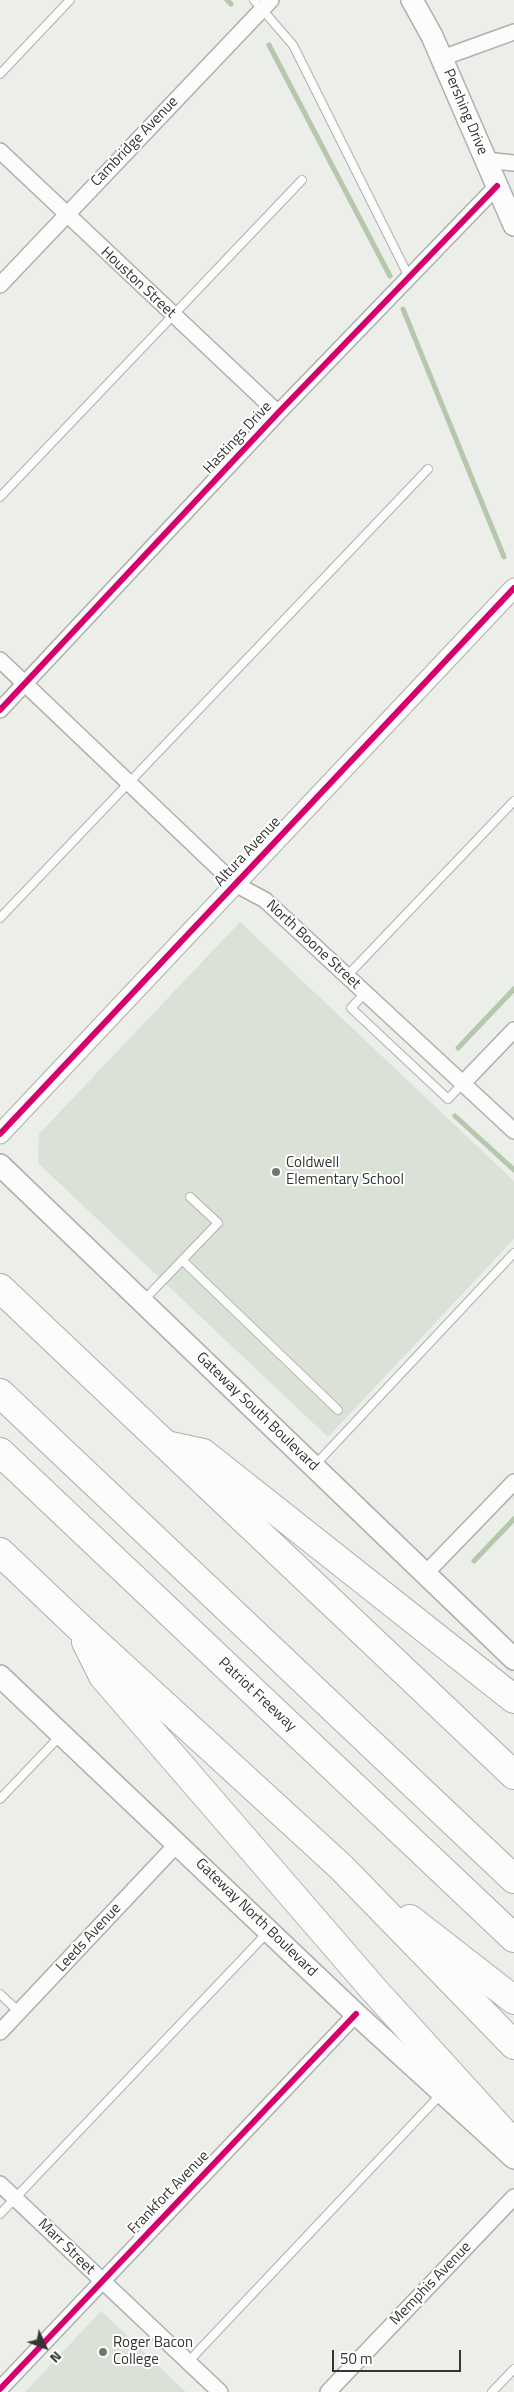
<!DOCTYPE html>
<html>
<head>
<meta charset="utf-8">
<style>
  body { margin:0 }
  #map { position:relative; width:514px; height:2392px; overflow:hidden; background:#ebeee9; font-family:"Titillium Web",sans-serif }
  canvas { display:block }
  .north { position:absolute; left:20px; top:2322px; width:50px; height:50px; -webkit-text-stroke:4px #fff; paint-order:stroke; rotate:133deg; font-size:14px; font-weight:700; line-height:20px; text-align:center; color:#343633 }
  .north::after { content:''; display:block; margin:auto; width:18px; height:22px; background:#343633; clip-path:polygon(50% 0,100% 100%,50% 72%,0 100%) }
  .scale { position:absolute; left:332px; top:2350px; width:129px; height:22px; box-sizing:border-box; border:2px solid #343633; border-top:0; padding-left:6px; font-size:15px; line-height:18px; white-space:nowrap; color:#343633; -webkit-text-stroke:4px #fff; paint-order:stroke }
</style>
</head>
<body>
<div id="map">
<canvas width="514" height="2392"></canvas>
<div class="north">N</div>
<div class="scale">50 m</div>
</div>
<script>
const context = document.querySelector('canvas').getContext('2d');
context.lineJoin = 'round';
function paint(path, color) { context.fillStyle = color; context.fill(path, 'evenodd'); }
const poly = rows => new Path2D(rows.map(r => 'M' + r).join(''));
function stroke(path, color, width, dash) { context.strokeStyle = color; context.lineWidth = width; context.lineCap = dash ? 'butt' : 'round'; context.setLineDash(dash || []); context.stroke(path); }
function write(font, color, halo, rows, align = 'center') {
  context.font = font + ' "Titillium Web",sans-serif'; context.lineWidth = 4; context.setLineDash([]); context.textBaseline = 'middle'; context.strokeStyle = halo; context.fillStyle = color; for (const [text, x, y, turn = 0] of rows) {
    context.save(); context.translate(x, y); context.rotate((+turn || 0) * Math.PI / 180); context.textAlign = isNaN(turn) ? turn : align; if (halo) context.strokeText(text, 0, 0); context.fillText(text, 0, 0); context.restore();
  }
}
paint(poly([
  [240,922,514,1181,514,1239,328,1437,38,1163,39,1134],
  [101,2311,186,2392,25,2392]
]), '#dae1d7');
stroke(poly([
  [227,0,231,4],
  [269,45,390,276],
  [403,309,504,557],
  [458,1048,514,989],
  [455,1116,514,1170],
  [474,1561,514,1519]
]), '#b6c8ab', 5);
const service = poly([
  [254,0,293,45,409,277],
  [0,74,70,0],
  [0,497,302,180],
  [0,918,428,469],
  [347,976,514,801],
  [365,993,351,1008,448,1099,463,1083],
  [182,1260,338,1410],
  [143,1301,218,1223,190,1197],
  [315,1465,514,1253],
  [0,1799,61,1735],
  [0,1994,19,2012],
  [0,2214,268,1932],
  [188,2362,442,2093],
  [492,2392,514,2369]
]);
const minor = poly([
  [442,58,514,32],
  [0,151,278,413],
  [485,160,514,163],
  [0,285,271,0],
  [0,660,235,884,265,900,514,1131],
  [0,710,278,413,497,186],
  [463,1083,514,1030],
  [425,1574,514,1482],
  [0,2032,178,1843],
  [0,2184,220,2392],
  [0,2389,356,2014],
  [328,2392,514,2197]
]);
const tertiary = poly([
  [0,1134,514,588]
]);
const secondary = poly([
  [412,0,432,36,514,225],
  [0,1165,514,1659],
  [0,1676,356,2014,514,2158]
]);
const motorway = poly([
  [0,1288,514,1775],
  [0,1393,514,1879],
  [166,1445,203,1453,514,1699],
  [0,1452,514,1938],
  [0,1552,79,1627,341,1867,514,2045],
  [86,1642,103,1676,375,1991,514,2144],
  [410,1919,514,2000]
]);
stroke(service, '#aeb0ac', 10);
stroke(minor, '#aeb0ac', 18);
stroke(tertiary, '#aeb0ac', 21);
stroke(secondary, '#aeb0ac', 24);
stroke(motorway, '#aeb0ac', 30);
stroke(service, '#fcfcfc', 8);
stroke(minor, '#fcfcfc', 15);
stroke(tertiary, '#fcfcfc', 19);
stroke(secondary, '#fcfcfc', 21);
stroke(motorway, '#fcfcfc', 28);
stroke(poly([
  [0,710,278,413,497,186],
  [0,1134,514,588],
  [0,2389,356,2014]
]), '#d6006c', 6);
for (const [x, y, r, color] of [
  [276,1172,5,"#747673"],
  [103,2352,5,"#747673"]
]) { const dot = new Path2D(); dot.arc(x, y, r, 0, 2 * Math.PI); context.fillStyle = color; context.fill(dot); stroke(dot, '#fff', 2); }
write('15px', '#343633', '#fff', [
  ["Pershing Drive",465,112,67],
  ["Cambridge Avenue",135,142,-46],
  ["Houston Street",138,283,43],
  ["Hastings Drive",238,438,-47],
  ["Altura Avenue",248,852,-47],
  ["North Boone Street",313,945,43],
  ["Gateway South Boulevard",257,1412,44],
  ["Patriot Freeway",257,1695,43],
  ["Gateway North Boulevard",256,1918,44],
  ["Leeds Avenue",89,1938,-47],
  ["Frankfort Avenue",169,2193,-46],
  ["Marr Street",66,2247,44],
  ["Memphis Avenue",431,2284,-46]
]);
write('15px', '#343633', '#fff', [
  ["Coldwell",286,1163],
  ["Elementary School",286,1180],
  ["Roger Bacon",113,2343],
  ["College",113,2360]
], 'left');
</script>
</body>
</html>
